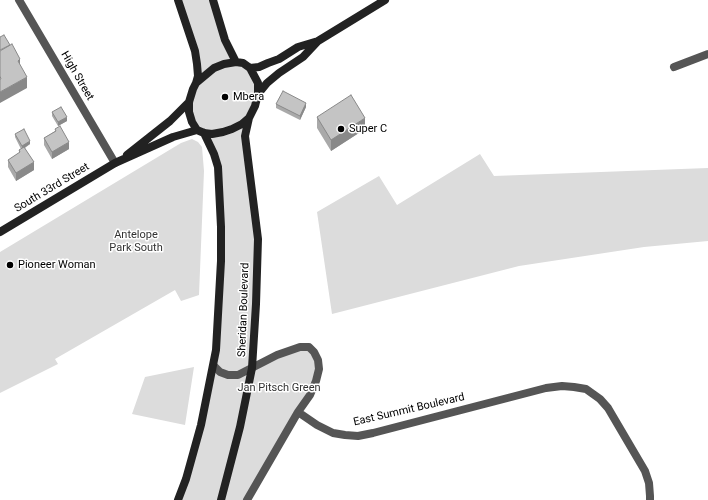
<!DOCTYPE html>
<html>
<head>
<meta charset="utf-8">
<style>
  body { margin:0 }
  canvas { display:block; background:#fff }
</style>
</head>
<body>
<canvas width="708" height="500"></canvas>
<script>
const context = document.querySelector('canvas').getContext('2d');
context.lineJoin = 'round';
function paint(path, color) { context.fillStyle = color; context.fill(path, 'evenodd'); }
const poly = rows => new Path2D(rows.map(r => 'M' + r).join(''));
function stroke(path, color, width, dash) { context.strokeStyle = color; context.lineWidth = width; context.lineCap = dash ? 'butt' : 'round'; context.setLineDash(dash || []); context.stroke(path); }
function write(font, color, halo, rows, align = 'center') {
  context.font = font + ' Roboto,sans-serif'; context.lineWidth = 3; context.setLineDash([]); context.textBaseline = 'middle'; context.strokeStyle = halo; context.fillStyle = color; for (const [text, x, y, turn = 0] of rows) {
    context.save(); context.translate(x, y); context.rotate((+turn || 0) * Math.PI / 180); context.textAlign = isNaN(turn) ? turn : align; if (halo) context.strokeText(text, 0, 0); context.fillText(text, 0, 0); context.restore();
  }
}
paint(poly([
  [178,0,213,0,229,51,243,63,258,83,246,130,256,220,253,368,300,347,314,352,316,381,247,500,178,500,216,350,218,167,189,112,198,76],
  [192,139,198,142,202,147,204,171,199,295,181,301,175,290,55,359,58,364,0,393,0,252,181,143],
  [480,154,494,176,708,168,708,241,644,247,519,266,332,314,317,212,379,176,397,205],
  [194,367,185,425,132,414,145,377]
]), '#dcdcdc');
stroke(poly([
  [19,0,115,163],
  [674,67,708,54],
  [214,366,220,372,228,375,238,375,277,355,300,347,309,347,314,352,318,360,319,369,316,381,310,395,298,412,247,500],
  [298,412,317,425,333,433,345,435,358,436,373,433,546,388,562,386,574,387,586,389,600,399,608,408,645,471,649,483,650,496,650,500]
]), '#555', 8);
stroke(poly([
  [178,0,195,51,197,64,198,76,196,83],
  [213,0,225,40,236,62],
  [236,62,243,63,250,68,258,83,258,94,255,106,249,118,242,124,232,129,223,132,212,134,204,133,197,130,192,122,189,112,189,102,193,89,196,83,214,68,224,64,236,62],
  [250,68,259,67,268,63,279,59,298,47,318,41,385,0],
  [258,94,267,83,279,73,303,57,318,41],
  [127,155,170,121,189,102],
  [0,232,115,163,173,137,197,130],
  [178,500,186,479,201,425,216,350,221,261,221,227,218,167,214,154,204,133],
  [221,500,240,427,252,368,256,304,258,239,245,136,249,118]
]), '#222', 8);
paint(poly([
  [276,104,306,107,300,120,276,108],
  [52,112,67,121,58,126,52,116],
  [317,117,365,129,331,151,317,128],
  [55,129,69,149,52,159,44,145,44,138,55,131],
  [15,134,30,144,25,148,34,170,16,181,8,167,8,160,19,153,19,150,21,149,15,137]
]), '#a9a9a9');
paint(poly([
  [20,59,20,70,18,61],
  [27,77,27,88,0,103,0,92],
  [306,103,306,107,300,120,300,116],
  [67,117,67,121,58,126,58,122],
  [365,118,365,129,331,151,331,140],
  [30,141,30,144,22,149,22,146],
  [69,142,69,149,52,159,52,152],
  [34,162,34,170,16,181,16,173]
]), '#898989');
const building = poly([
  [4,35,10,45,0,50,0,37,4,35],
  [12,44,20,59,18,61,27,77,0,92,0,79,1,79,0,76,0,51,12,44],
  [283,91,306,103,300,116,276,104,283,91],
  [351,95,365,118,331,140,317,117,351,95],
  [61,107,67,117,58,122,52,112,61,107],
  [60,126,69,142,52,152,44,138,56,131,55,129,60,126],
  [24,129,30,141,22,146,15,134,24,129],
  [24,147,34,162,16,173,8,160,20,152,19,150,24,147]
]);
paint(building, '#c4c4c4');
stroke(building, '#898989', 1);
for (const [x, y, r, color] of [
  [225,97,4,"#000"],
  [341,129,4,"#000"],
  [10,265,4,"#000"]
]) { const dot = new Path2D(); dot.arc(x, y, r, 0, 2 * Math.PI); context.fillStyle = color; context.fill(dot); stroke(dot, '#fff', 1.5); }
write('11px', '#000', '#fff', [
  ["High Street",77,76,60],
  ["South 33rd Street",52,188,-31],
  ["Sheridan Boulevard",244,310,-88],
  ["East Summit Boulevard",409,410,-13]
]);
write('11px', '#000', '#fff', [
  ["Mbera",233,97],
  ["Super C",349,129],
  ["Pioneer Woman",18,265]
], 'left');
write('11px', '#333', '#fff', [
  ["Antelope",136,235],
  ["Park South",136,248],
  ["Jan Pitsch Green",279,388]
]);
</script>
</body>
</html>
